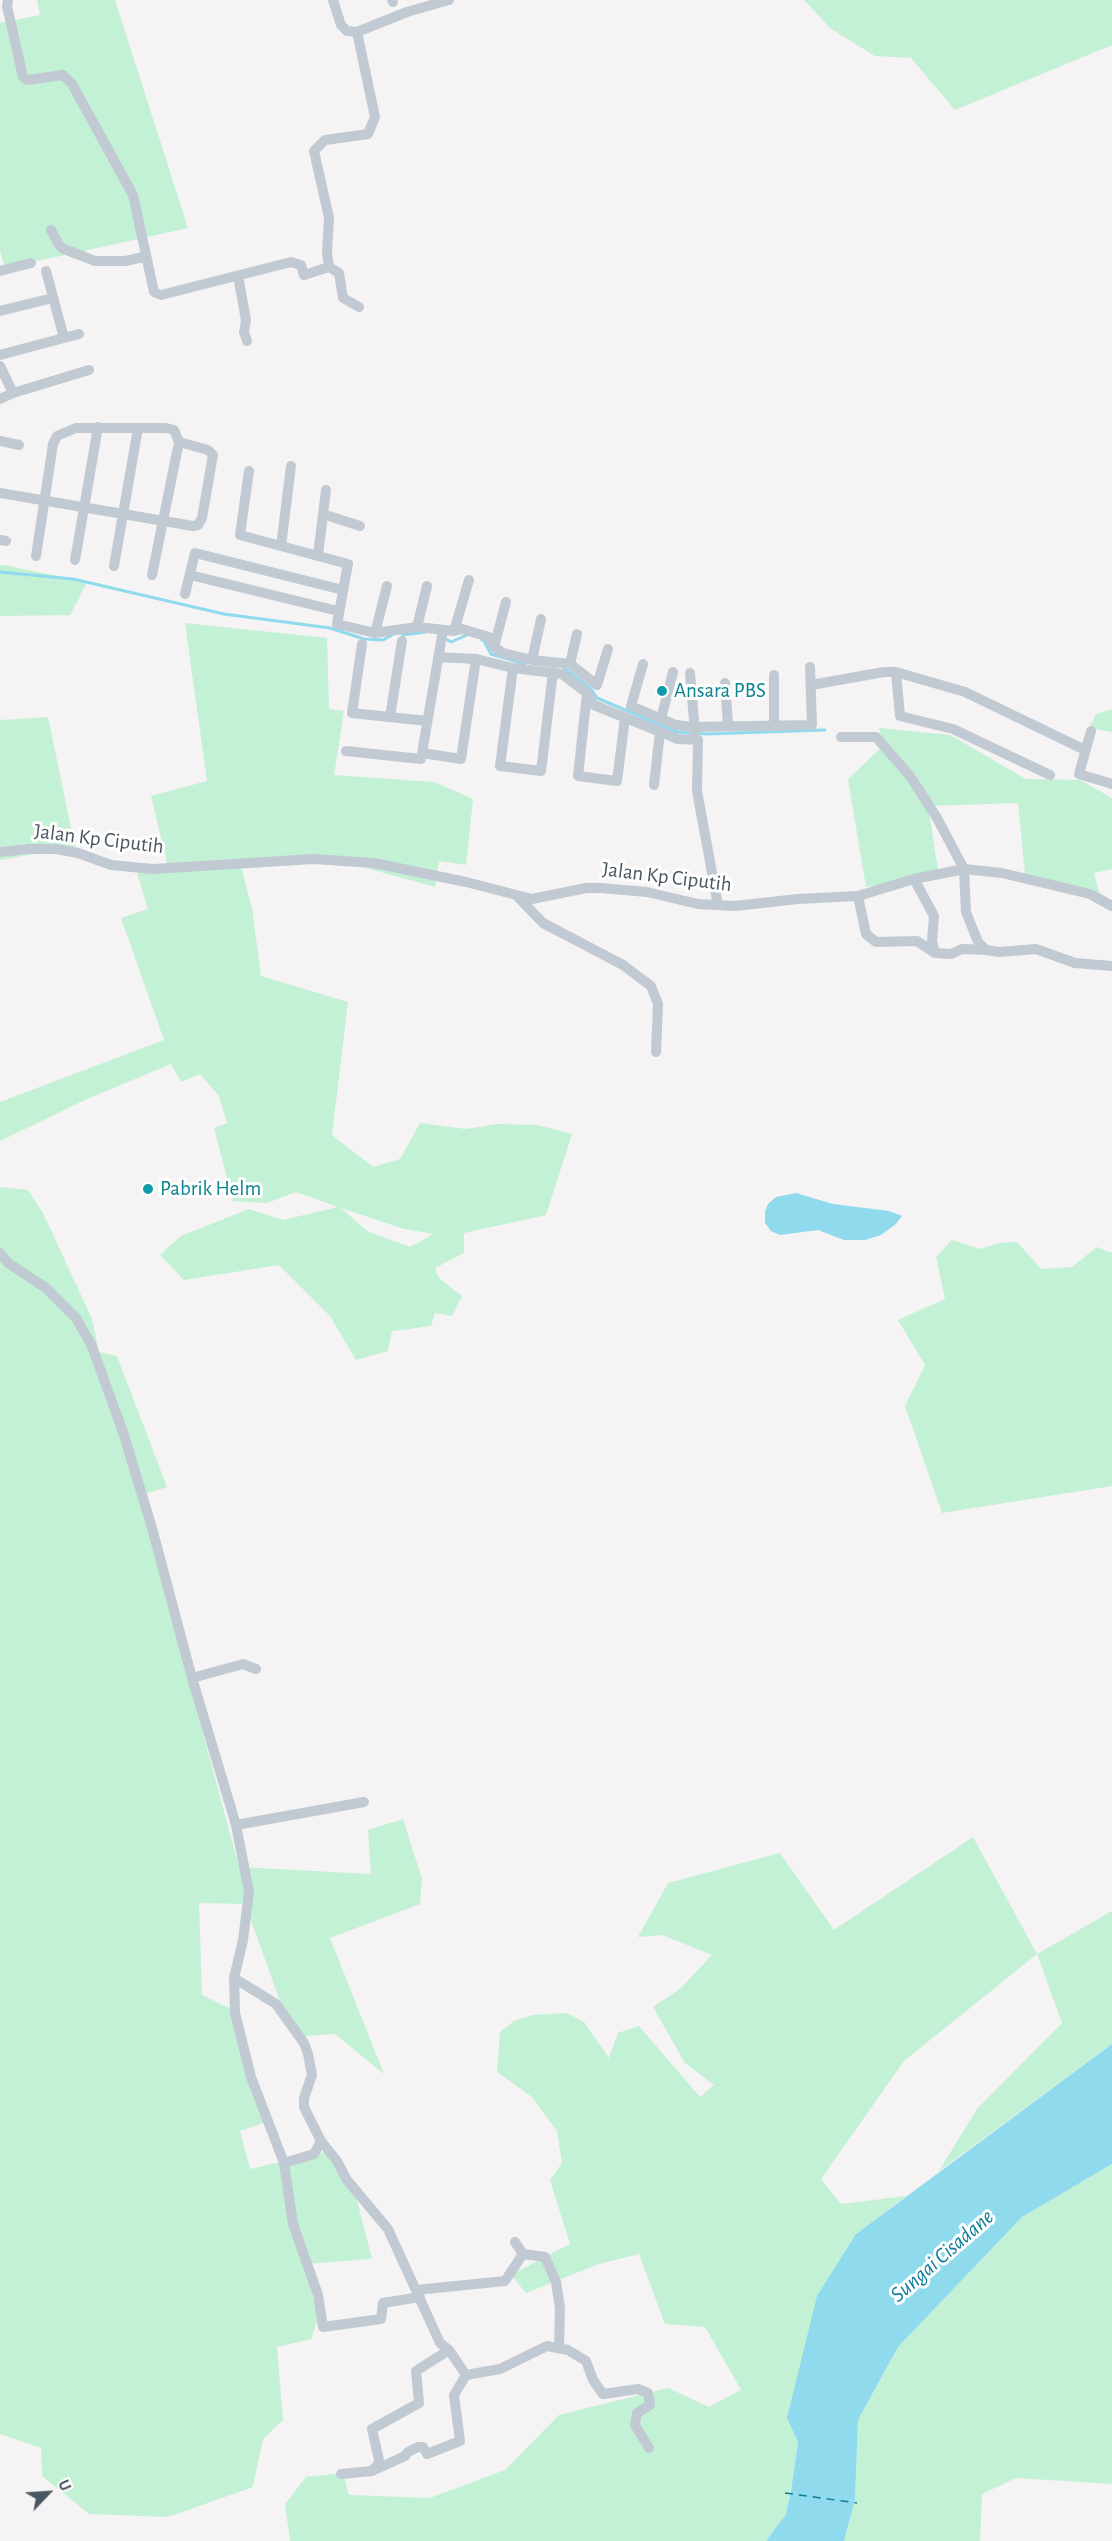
<!DOCTYPE html>
<html>
<head>
<meta charset="utf-8">
<style>
  body { margin:0 }
  #map { position:relative; width:1112px; height:2541px; overflow:hidden; background:#f5f3f3; font-family:"Alegreya Sans",sans-serif }
  canvas { display:block }
  .north { position:absolute; left:18px; top:2463px; width:60px; height:60px; -webkit-text-stroke:4px #fff; paint-order:stroke; rotate:65deg; font-size:16px; font-weight:700; line-height:24px; text-align:center; color:#4a5661 }
  .north::after { content:''; display:block; margin:auto; width:21px; height:27px; background:#4a5661; clip-path:polygon(50% 0,100% 100%,50% 72%,0 100%) }
</style>
</head>
<body>
<div id="map">
<canvas width="1112" height="2541"></canvas>
<div class="north">U</div>
</div>
<script>
const context = document.querySelector('canvas').getContext('2d');
context.lineJoin = 'round';
function paint(path, color) { context.fillStyle = color; context.fill(path, 'evenodd'); }
const poly = rows => new Path2D(rows.map(r => 'M' + r).join(''));
function stroke(path, color, width, dash) { context.strokeStyle = color; context.lineWidth = width; context.lineCap = dash ? 'butt' : 'round'; context.setLineDash(dash || []); context.stroke(path); }
function write(font, color, halo, rows, align = 'center') {
  context.font = font + ' "Alegreya Sans",sans-serif'; context.lineWidth = 6; context.setLineDash([]); context.textBaseline = 'middle'; context.strokeStyle = halo; context.fillStyle = color; for (const [text, x, y, turn = 0] of rows) {
    context.save(); context.translate(x, y); context.rotate((+turn || 0) * Math.PI / 180); context.textAlign = isNaN(turn) ? turn : align; if (halo) context.strokeText(text, 0, 0); context.fillText(text, 0, 0); context.restore();
  }
}
paint(poly([
  [37,0,115,0,188,228,42,260,4,265,0,251,0,23,40,15],
  [804,0,1112,0,1112,45,955,110,911,58,875,56,830,28],
  [0,565,4,565,87,582,70,615,0,616],
  [185,623,327,638,329,709,344,711,334,775,434,782,473,799,466,865,439,861,435,887,333,859,241,867,252,908,261,976,348,1002,332,1135,373,1167,400,1159,420,1123,466,1129,498,1124,537,1125,572,1134,546,1215,464,1233,464,1253,435,1268,439,1278,462,1296,452,1316,435,1313,431,1326,392,1331,388,1351,356,1360,330,1316,279,1265,184,1280,160,1255,181,1236,249,1209,283,1220,338,1207,296,1192,267,1203,233,1201,214,1128,227,1123,219,1096,200,1074,181,1082,171,1064,87,1099,0,1141,0,1102,164,1040,121,918,148,909,137,873,169,871,151,796,207,781],
  [341,1208,404,1229,434,1234,410,1247,367,1231],
  [1112,709,1112,732,1089,728,1096,714],
  [48,717,75,847,0,860,0,720],
  [879,728,950,735,1026,779,1080,780,1112,798,1112,869,1094,873,1101,900,1026,884,1018,803,928,806,939,876,866,887,848,779,883,746],
  [0,1187,28,1190,43,1213,92,1319,99,1352,117,1356,167,1487,145,1494,161,1577,239,1867,371,1874,368,1830,403,1819,422,1879,420,1904,330,1938,384,2074,335,2034,293,2037,245,1904,199,1903,202,1995,229,2008,264,2123,240,2131,250,2169,334,2150,357,2200,372,2259,305,2264,318,2319,311,2339,277,2347,283,2420,263,2439,253,2487,168,2517,89,2514,42,2476,41,2448,0,2434],
  [952,1240,981,1249,998,1243,1017,1242,1041,1269,1072,1267,1097,1247,1112,1253,1112,1486,942,1513,905,1406,925,1365,898,1320,945,1299,936,1257],
  [973,1837,1037,1954,1112,1911,1112,2044,939,2171,977,2109,1062,2023,1037,1954,904,2061,821,2179,841,2204,906,2196,856,2234,787,2418,798,2442,791,2491,786,2514,766,2541,290,2541,285,2504,306,2477,343,2473,349,2495,430,2498,505,2470,559,2415,668,2388,709,2407,741,2390,705,2327,665,2324,639,2254,599,2264,526,2293,511,2275,570,2244,550,2180,562,2163,557,2131,532,2097,497,2072,500,2032,514,2021,532,2015,567,2013,584,2022,609,2058,618,2033,639,2026,700,2097,714,2085,685,2063,653,2007,680,1989,712,1955,662,1935,638,1937,668,1883,780,1853,834,1930],
  [1112,2164,1112,2484,1016,2478,982,2494,980,2541,844,2541,855,2500,858,2420,898,2347,1022,2217]
]), '#c3f1d5');
paint(poly([
  [796,1193,833,1204,889,1211,902,1216,896,1224,881,1235,865,1240,844,1240,818,1230,780,1235,771,1231,765,1223,765,1211,768,1204,776,1197],
  [1112,2044,1112,2164,1022,2217,898,2347,858,2420,855,2500,844,2541,766,2541,786,2514,791,2491,798,2442,787,2418,817,2296,856,2234]
]), '#90daee');
stroke(poly([
  [0,572,73,579,224,614,330,628,364,639,383,640,392,635],
  [401,632,403,635,425,632],
  [446,639,451,642,467,635],
  [482,640,484,641,491,654,525,664],
  [564,668,591,689,597,698,677,732,706,734,825,730]
]), '#90daee', 3);
stroke(poly([
  [785,2493,857,2503]
]), '#0c7c9b', 1.5, [8, 6]);
stroke(poly([
  [8,0,7,6,23,77,27,80,63,75,72,84,133,195,154,292,161,295,291,262,301,265,304,275,329,267],
  [333,0,341,25,347,31,357,32,407,12,449,0],
  [392,0,393,2],
  [357,32,375,117,368,134,325,140,314,151,329,218,327,252,329,267,339,273,343,298,359,307],
  [51,230,59,245,64,249,95,261,125,261,144,257],
  [0,271,31,263],
  [46,271,64,338],
  [238,276,246,320,244,332,247,341],
  [0,311,53,298],
  [0,355,79,334],
  [0,366,13,393],
  [0,399,13,393,89,370],
  [0,441,19,445],
  [249,471,240,535,348,564,337,624,375,633,417,627,454,631,462,629,489,637,494,647,503,653,532,660,570,664,597,685,608,649],
  [0,493,193,526,198,525,202,518,213,455,208,450,179,442],
  [323,514,360,526],
  [0,540,6,541],
  [281,546,291,466],
  [318,555,326,490],
  [36,556,53,444,57,436,76,428,166,428,174,430,179,442,152,575],
  [75,560,98,427],
  [114,566,138,428],
  [190,575,338,611],
  [185,594,195,553,343,590],
  [417,627,427,586],
  [454,631,469,580],
  [375,633,387,586],
  [362,644,352,713,427,721],
  [494,647,506,602],
  [438,657,476,659,513,668,562,674,587,693,594,705,678,739,698,740,697,791,718,905],
  [532,660,541,619],
  [570,664,577,634],
  [643,664,631,706,676,725,693,727,812,725,810,667],
  [513,668,500,766,541,771,553,672],
  [896,672,900,716,953,729,1050,775],
  [690,673,695,732],
  [774,675,774,727],
  [725,683,728,725],
  [811,685,884,672,896,672,965,692,1085,750],
  [587,693,578,776,617,781,625,718],
  [390,717,402,641],
  [661,719,673,672],
  [1091,731,1079,774,1112,784],
  [841,737,876,737,910,776,937,818,964,869,966,912,978,942,986,950,999,952,1036,949,1075,963,1112,966],
  [346,751,421,759,443,630],
  [422,753,461,759,476,659],
  [654,785,660,732],
  [0,852,28,849,56,849,78,853,111,865,153,869,313,859,374,863,466,882,532,899,586,888,601,888,647,892,698,904,735,906,798,899,858,896,914,879,964,869,1002,873,1090,894,1112,906],
  [914,879,934,916,932,941,935,953,951,954,962,949,986,950],
  [858,896,866,934,876,942,917,941,935,953],
  [518,897,543,923,623,965,651,986,658,1004,656,1052],
  [0,1253,8,1263,46,1288,76,1318,91,1344,123,1432,152,1528,192,1678,236,1825,249,1892,243,1940,234,1978,235,2013,251,2077,284,2163,293,2224,318,2295,323,2327,381,2319,383,2303,420,2297],
  [192,1678,243,1664,256,1669],
  [236,1825,364,1802],
  [234,1978,276,2004,304,2043,308,2054,312,2075,304,2098,304,2107,321,2141,337,2161,347,2180,388,2229,440,2343,449,2350,466,2375,500,2369,547,2346,568,2350,586,2361,593,2380,603,2394,638,2389,648,2393,650,2405,637,2413,635,2425,649,2448],
  [284,2163,314,2154,321,2141],
  [515,2242,523,2254,545,2257,556,2282,560,2308,559,2348],
  [416,2290,505,2281,523,2254],
  [372,2470,378,2465,379,2460,372,2429,419,2403,416,2371,449,2350],
  [341,2474,372,2471,405,2456,408,2452,418,2447,423,2447,427,2454,460,2441,454,2395,466,2375]
]), '#c1cad2', 10);
for (const [x, y, r, color] of [
  [662,691,6,"#0f9aa8"],
  [148,1189,6,"#0f9aa8"]
]) { const dot = new Path2D(); dot.arc(x, y, r, 0, 2 * Math.PI); context.fillStyle = color; context.fill(dot); stroke(dot, '#fff', 2); }
write('21px', '#0d838f', '#fff', [
  ["Ansara PBS",674,691],
  ["Pabrik Helm",160,1189]
], 'left');
write('21px', '#4a5661', '#fff', [
  ["Jalan Kp Ciputih",99,839,7],
  ["Jalan Kp Ciputih",667,877,7]
]);
write('italic 22px', '#0c7c9b', '#fff', [
  ["Sungai Cisadane",942,2256,-41]
]);
</script>
</body>
</html>
